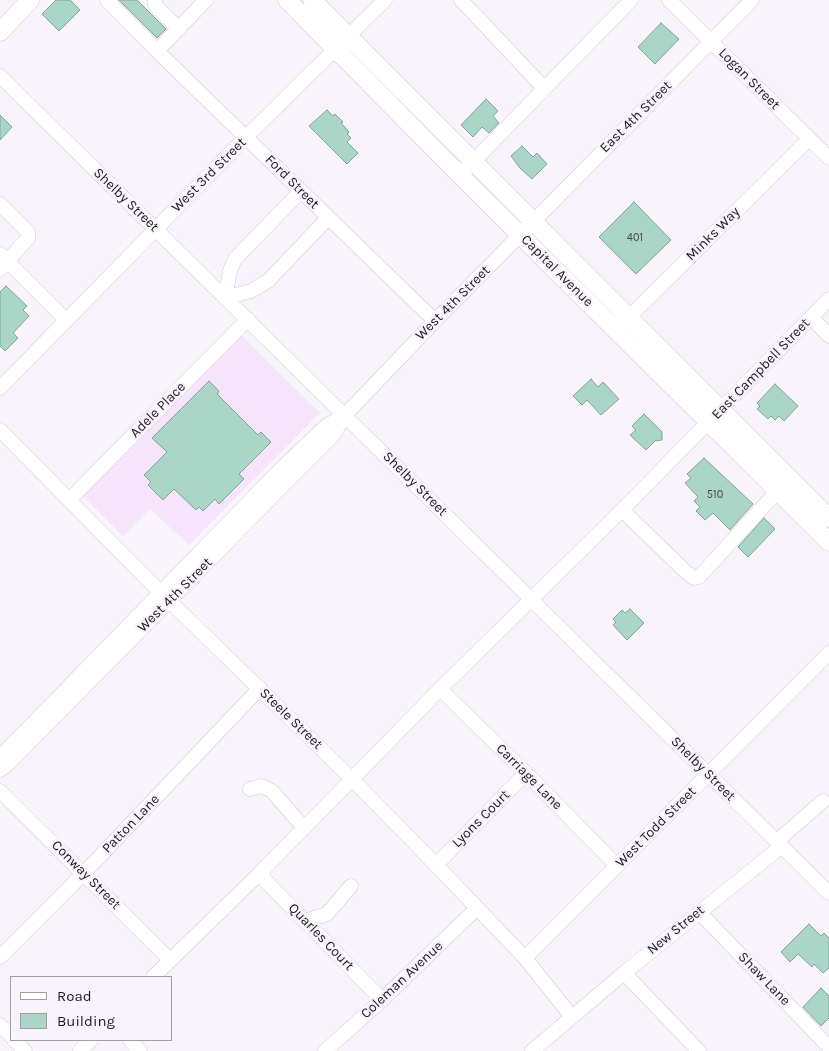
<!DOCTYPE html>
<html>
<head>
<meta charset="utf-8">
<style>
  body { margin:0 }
  #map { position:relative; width:829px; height:1051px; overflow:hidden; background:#f9f4fb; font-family:Karla,sans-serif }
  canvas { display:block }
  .legend { position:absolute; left:10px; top:976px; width:162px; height:65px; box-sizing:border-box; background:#f9f4fb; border:1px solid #a29ca5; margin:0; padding:6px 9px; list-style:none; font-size:15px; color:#201723 }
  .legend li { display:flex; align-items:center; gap:10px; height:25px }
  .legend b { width:25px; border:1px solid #a29ca5 }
</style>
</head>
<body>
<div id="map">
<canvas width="829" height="1051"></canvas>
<ul class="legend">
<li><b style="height:6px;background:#fff"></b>Road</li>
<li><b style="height:14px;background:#abd5c6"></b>Building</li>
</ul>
</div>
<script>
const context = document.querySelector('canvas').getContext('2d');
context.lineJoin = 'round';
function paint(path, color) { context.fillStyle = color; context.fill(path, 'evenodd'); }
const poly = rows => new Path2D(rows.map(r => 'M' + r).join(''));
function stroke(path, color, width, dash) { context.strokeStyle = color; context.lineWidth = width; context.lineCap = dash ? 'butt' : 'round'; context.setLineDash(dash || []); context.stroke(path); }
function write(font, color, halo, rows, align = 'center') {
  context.font = font + ' Karla,sans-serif'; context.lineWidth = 5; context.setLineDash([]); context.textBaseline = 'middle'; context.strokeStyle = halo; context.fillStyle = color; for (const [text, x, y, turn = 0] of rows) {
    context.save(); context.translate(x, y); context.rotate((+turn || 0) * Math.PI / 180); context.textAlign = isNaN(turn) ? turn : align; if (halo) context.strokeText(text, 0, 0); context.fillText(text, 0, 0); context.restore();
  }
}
paint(poly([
  [239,333,320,413,189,545,150,509,123,536,80,493]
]), '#f5e4fb');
const building = poly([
  [56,0,70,0,80,10,59,31,42,14,56,0],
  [119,0,137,0,166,29,157,38,119,0],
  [661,23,679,39,655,64,638,47,661,23],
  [486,99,498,111,493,116,499,123,489,133,482,127,473,137,461,125,486,99],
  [327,110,333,116,335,114,343,122,341,123,349,132,347,134,351,138,347,142,358,153,347,164,309,126,327,110],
  [0,115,12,127,0,140,0,115],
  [522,146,533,157,537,153,547,164,532,179,520,168,511,156,522,146],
  [634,202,671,240,636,274,599,237,634,202],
  [6,286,27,306,23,310,29,316,13,333,18,338,5,351,0,346,0,292,6,286],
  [591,379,598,387,603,382,619,399,601,415,587,400,582,405,573,396,591,379],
  [209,381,219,391,217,394,258,435,261,432,271,442,239,474,244,479,219,504,215,499,203,511,199,507,196,510,174,489,163,500,148,485,151,482,144,475,167,452,152,438,209,381],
  [775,384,798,406,784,421,779,416,775,420,771,416,768,419,757,409,760,406,757,403,775,384],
  [644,414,662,432,662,440,655,441,646,450,630,435,636,430,632,426,644,414],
  [704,458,753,504,730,530,713,513,705,520,696,511,700,507,694,501,698,497,685,483,691,478,687,474,704,458],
  [764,518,775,529,748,557,738,547,764,518],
  [630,609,644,623,627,640,613,625,616,622,613,619,622,610,625,613,630,609],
  [809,924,821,936,824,933,829,938,829,968,823,973,814,964,812,967,798,954,790,962,781,952,809,924],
  [821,988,829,996,829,1018,821,1026,803,1007,821,988]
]);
paint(building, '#abd5c6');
stroke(building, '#7ca596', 1);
const minor = poly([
  [107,0,157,51,435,321],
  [155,0,155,5,179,29],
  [461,0,544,88],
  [669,0,829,158],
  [157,51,206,0],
  [0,76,829,893],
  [460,175,631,0],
  [301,191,235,259,230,271,225,298,251,291,268,281,328,218],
  [0,204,28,232,28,238,0,269],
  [0,254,66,320],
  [811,317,829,336],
  [622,324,809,139],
  [0,388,246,137,385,0],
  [0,430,151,583,351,778,436,865,525,958,572,1017],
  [69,500,248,319],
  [622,510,686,572,694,578,699,577,783,485],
  [440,689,526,773,617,866],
  [0,757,284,466,326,426,345,415],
  [0,770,8,764,334,434,345,415,435,321,752,0],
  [250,789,261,786,272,791,304,828],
  [0,791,170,960],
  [777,841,823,801],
  [436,865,526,773],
  [259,874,382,1000],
  [699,912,829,1047],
  [305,921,327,914,351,886],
  [0,957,84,873,260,688],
  [525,958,829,653],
  [624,973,699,1051],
  [153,977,259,874,440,689,622,510,829,299],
  [0,1025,11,1036],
  [14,1040,25,1051],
  [130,1040,140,1051],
  [80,1051,91,1040],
  [325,1051,382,1000,477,908],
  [532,1051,624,973,782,846]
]);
const major = poly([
  [287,0,460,175,829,542],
  [312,0,829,518],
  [0,32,30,0]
]);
stroke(minor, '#d8c1e0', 15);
stroke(major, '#d8c1e0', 19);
stroke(minor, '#fff', 14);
stroke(major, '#fff', 18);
write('11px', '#43464c', null, [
  ["401",635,238],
  ["510",715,495]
]);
write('14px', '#201723', '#f9f4fb', [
  ["Logan Street",749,79,45],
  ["East 4th Street",636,117,-45],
  ["West 3rd Street",209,175,-45],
  ["Ford Street",292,182,45],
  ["Shelby Street",126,200,44],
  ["Minks Way",713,234,-45],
  ["Capital Avenue",557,271,45],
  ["West 4th Street",453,303,-45],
  ["East Campbell Street",761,369,-46],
  ["Adele Place",158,410,-45],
  ["Shelby Street",415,484,45],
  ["West 4th Street",175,595,-45],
  ["Steele Street",291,719,44],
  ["Shelby Street",703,769,45],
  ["Carriage Lane",529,777,45],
  ["Lyons Court",481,819,-45],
  ["Patton Lane",131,824,-46],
  ["West Todd Street",656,827,-45],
  ["Conway Street",86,875,45],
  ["New Street",676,930,-39],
  ["Quarles Court",321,937,46],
  ["Shaw Lane",764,979,46],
  ["Coleman Avenue",402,980,-43]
]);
</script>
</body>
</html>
